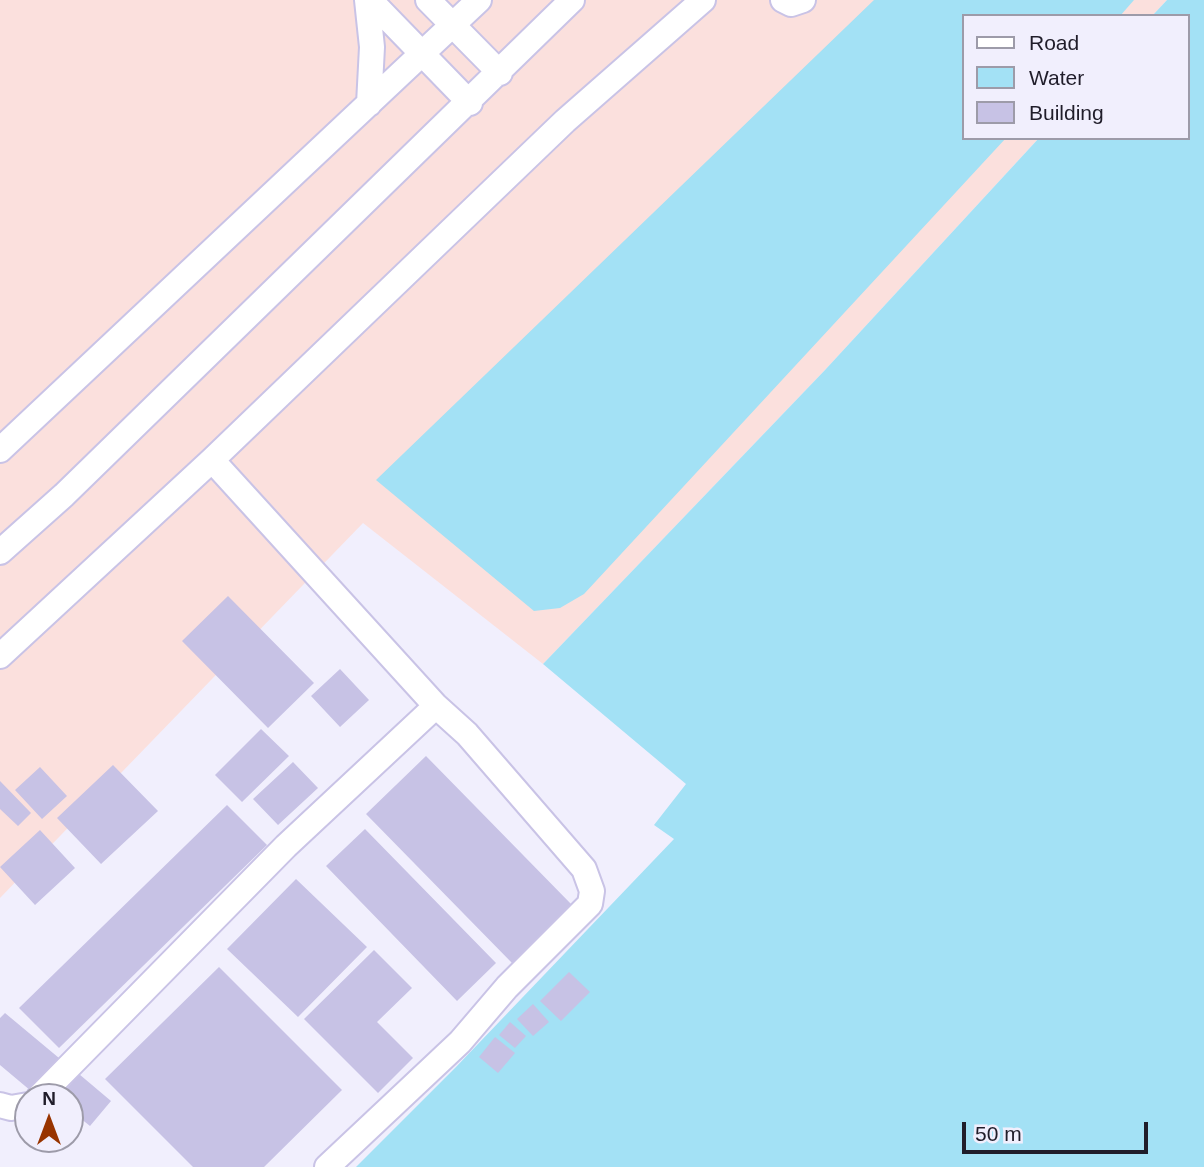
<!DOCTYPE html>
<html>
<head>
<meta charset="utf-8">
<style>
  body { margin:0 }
  #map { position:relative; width:1204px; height:1167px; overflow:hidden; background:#f1effd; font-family:Arial,sans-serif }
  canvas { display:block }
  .legend { position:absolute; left:962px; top:14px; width:228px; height:126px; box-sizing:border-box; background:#f1effd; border:2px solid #9d9ba9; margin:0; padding:9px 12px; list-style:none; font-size:21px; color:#201d2a }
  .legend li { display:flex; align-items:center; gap:14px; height:35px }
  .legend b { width:35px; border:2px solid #9d9ba9 }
  .north { position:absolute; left:14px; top:1083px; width:70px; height:70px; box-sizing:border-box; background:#f1effd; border:2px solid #9d9ba9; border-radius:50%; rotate:0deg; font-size:19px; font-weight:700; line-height:28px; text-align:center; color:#201d2a }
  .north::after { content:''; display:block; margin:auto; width:24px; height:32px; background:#983400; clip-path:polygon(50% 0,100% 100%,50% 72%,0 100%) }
  .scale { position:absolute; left:962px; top:1122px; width:186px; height:32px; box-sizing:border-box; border:4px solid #201d2a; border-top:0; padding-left:9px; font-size:21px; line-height:24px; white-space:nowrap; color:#201d2a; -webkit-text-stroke:5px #f1effd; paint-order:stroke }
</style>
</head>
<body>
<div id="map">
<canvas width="1204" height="1167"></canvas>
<ul class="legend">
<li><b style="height:9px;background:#fff"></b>Road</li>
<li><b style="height:19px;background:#a3e1f5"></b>Water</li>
<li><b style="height:19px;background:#c7c2e5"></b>Building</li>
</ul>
<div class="north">N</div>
<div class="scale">50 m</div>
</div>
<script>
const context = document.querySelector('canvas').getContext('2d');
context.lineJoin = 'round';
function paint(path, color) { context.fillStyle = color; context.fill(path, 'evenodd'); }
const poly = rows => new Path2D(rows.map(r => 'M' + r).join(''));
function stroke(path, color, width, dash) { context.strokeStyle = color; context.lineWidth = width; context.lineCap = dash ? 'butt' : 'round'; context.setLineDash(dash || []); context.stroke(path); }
paint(poly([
  [0,0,1167,0,1152,16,964,16,964,138,1039,138,825,370,543,664,363,523,0,898]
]), '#fbe0dd');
paint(poly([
  [874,0,1134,0,1120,16,964,16,964,138,1006,138,584,594,560,608,534,611,376,480],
  [1167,0,1204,0,1204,1167,356,1167,456,1067,674,839,654,825,686,784,543,664,825,370,1039,138,1188,138,1188,16,1152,16]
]), '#a3e1f5');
paint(poly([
  [228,596,314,683,268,728,182,641],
  [340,669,369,700,340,727,311,696],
  [261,729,289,756,242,802,215,775],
  [426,756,572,905,512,963,366,814],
  [293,762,318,788,278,825,253,799],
  [113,765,158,811,101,864,57,818],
  [40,767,67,796,42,819,15,790],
  [0,781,31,813,18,826,0,809],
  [227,805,267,845,59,1048,19,1008],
  [365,829,496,963,457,1001,326,866],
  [40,830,75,868,35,905,0,867],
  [296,879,367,947,298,1017,227,949],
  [374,950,412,988,377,1022,413,1058,378,1093,304,1019],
  [219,967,342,1090,264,1167,193,1167,105,1079],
  [569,972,590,992,561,1021,540,1001],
  [533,1004,549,1022,533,1036,517,1019],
  [5,1013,59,1058,31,1091,0,1065,0,1018],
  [510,1022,526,1036,515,1048,499,1035],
  [495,1037,515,1053,498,1073,479,1057],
  [79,1074,111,1101,90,1126,70,1110,70,1097,60,1097]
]), '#c7c2e5');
const minor = poly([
  [367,0,372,47,369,104],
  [370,0,470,103],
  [428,0,500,73],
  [783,0,791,4,803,0],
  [0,450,479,0],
  [212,460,436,706,467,734,584,869,592,891,590,904,507,987,460,1042,327,1167],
  [0,552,64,495,572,0],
  [0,656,212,460,565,121,703,0],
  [39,1097,286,846,436,706],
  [0,1105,11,1108,28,1105]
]);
stroke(minor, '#c9c3e6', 28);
stroke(minor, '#fff', 24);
</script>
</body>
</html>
